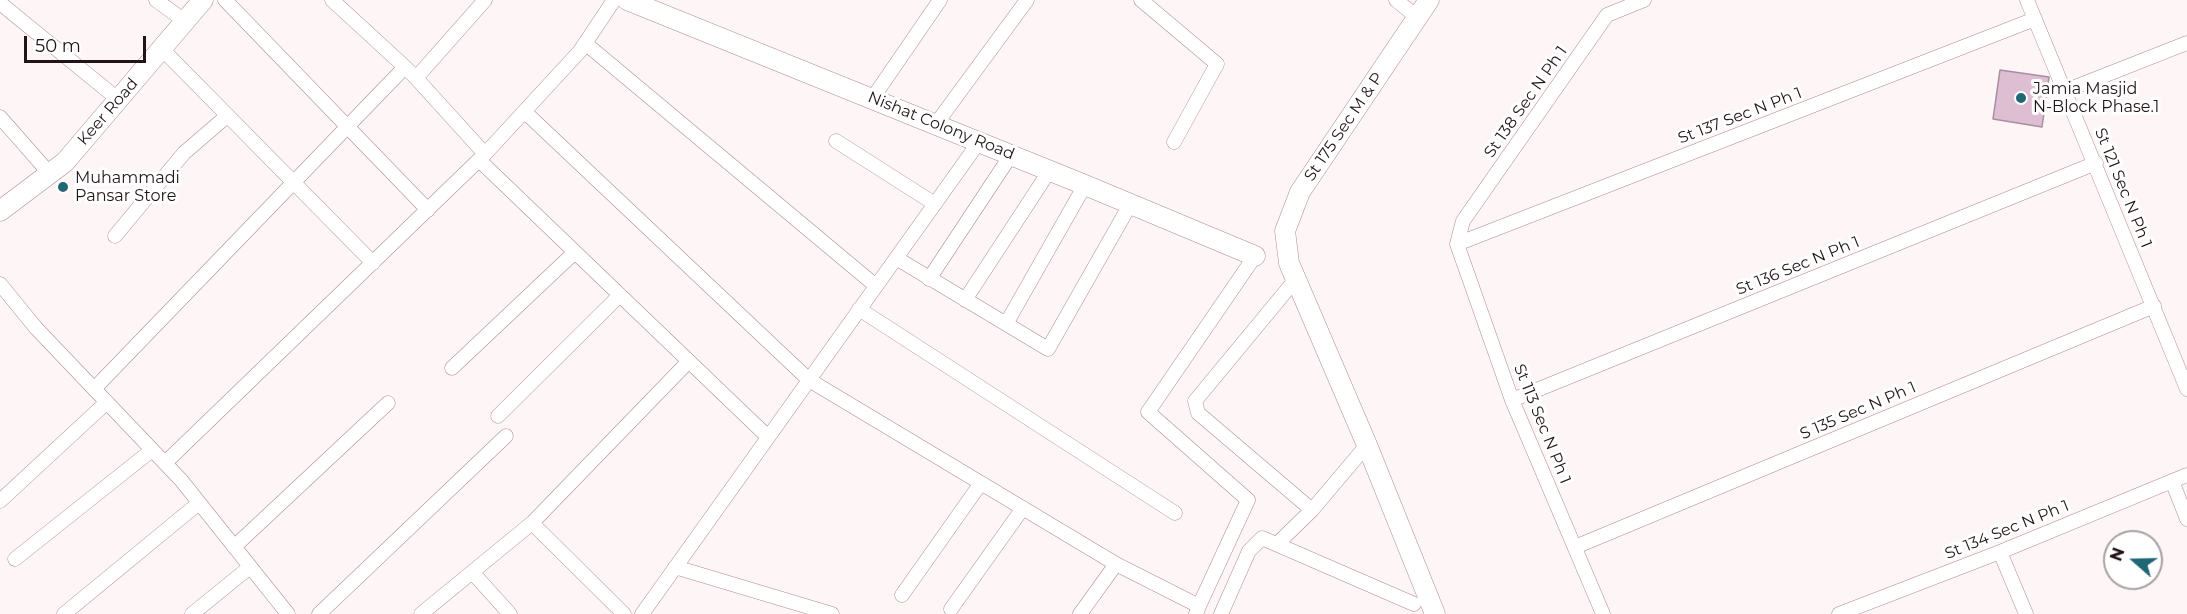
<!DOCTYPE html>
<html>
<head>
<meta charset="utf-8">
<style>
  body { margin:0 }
  #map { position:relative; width:2187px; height:614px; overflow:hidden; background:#fdf5f6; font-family:Montserrat,sans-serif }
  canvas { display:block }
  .north { position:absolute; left:2103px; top:530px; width:60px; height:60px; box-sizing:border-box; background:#fff; border:2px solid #a7a1a2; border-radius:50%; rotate:290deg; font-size:16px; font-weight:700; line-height:24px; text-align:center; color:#221517 }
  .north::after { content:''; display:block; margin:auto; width:21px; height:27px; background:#206776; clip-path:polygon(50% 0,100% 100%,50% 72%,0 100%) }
  .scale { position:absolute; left:24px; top:36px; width:122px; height:27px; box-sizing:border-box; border:3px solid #221517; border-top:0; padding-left:8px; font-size:18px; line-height:21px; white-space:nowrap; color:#221517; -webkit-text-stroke:4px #fff; paint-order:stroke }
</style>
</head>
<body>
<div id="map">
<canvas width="2187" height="614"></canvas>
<div class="north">N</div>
<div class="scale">50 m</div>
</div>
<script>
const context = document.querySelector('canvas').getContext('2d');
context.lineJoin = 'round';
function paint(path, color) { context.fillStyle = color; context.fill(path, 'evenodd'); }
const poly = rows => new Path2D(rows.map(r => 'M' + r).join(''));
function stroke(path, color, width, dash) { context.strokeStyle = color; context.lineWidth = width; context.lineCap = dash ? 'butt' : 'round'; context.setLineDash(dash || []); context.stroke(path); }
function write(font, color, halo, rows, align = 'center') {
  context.font = font + ' Montserrat,sans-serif'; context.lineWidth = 6; context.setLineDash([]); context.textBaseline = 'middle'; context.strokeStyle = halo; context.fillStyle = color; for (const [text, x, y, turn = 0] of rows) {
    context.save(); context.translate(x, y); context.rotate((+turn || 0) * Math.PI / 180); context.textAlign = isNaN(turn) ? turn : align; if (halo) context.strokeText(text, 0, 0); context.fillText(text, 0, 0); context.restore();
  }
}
const building = poly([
  [2000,70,2049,77,2042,127,1993,119,2000,70]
]);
paint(building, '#ddbed2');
stroke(building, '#aa8da0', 1.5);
const street = poly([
  [156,0,186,22],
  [225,0,428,210],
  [332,0,405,67],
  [1141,0,1217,64,1174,142],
  [1396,0,1417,17],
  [2027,0,2187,389],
  [0,3,119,100],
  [585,43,876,286],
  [163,50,373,263],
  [416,78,485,154],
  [2065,91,2187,43],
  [872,99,940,0],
  [525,112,809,380,1116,564],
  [0,117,50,174],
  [936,124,1027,0],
  [836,141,935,204],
  [479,160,768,437],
  [115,236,184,153,227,116],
  [1457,244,2035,19],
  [1457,244,1512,400,1603,614],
  [1457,244,1463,221,1607,15,1644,0],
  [896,258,1048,349,1131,203],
  [929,279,1011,155],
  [1296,279,1195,401,1198,413,1312,510],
  [0,284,36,328,181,480,288,614],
  [965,300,1050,170],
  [859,309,1175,513],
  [1006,324,1085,185],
  [452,368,575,252],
  [94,389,405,67,416,78,485,0],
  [1512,400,2096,163],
  [498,416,620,295],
  [165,463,485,154,580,51,614,0],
  [2172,481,2187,519],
  [0,501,107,402],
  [532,523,624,614],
  [1277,544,1312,510,1367,445],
  [234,547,388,403],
  [1575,547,2154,306],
  [2000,552,2026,614],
  [15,559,152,450],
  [675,567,832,614],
  [472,572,510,614],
  [902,595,981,483],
  [1199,606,1248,500,1148,412,1255,256],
  [951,609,1023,508],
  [64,614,199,503],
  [192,614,250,567],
  [319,614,506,436],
  [421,614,532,523,689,361],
  [642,614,979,142],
  [1080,614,1116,564,1199,606,1196,614],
  [1221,614,1249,551,1262,538,1414,604],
  [1839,614,2000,552,2187,475]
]);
const secondary = poly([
  [627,0,1085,185,1255,256],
  [1429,0,1300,192,1285,231,1289,263,1367,445,1435,614],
  [0,211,65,162,203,0]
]);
stroke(street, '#af8c90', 15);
stroke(secondary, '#af8c90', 21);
stroke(street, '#fff', 14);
stroke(secondary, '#fff', 20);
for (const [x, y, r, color] of [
  [2021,98,6,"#206776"],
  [63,187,6,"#206776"]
]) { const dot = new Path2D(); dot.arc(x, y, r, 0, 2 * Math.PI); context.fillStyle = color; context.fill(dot); stroke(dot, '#fff', 2); }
write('16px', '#221517', '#fff', [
  ["Jamia Masjid",2033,89],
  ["N-Block Phase.1",2033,107],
  ["Muhammadi",75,178],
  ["Pansar Store",75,196]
], 'left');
write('16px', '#221517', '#fff', [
  ["St 138 Sec N Ph 1",1526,102,-55],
  ["Keer Road",108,112,-49],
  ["St 137 Sec N Ph 1",1740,116,-21],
  ["Nishat Colony Road",941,126,22],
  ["St 175 Sec M & P",1344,127,-56],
  ["St 121 Sec N Ph 1",2123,188,68],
  ["St 136 Sec N Ph 1",1798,266,-22],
  ["S 135 Sec N Ph 1",1858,411,-23],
  ["St 113 Sec N Ph 1",1542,424,68],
  ["St 134 Sec N Ph 1",2007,530,-22]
]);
</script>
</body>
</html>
